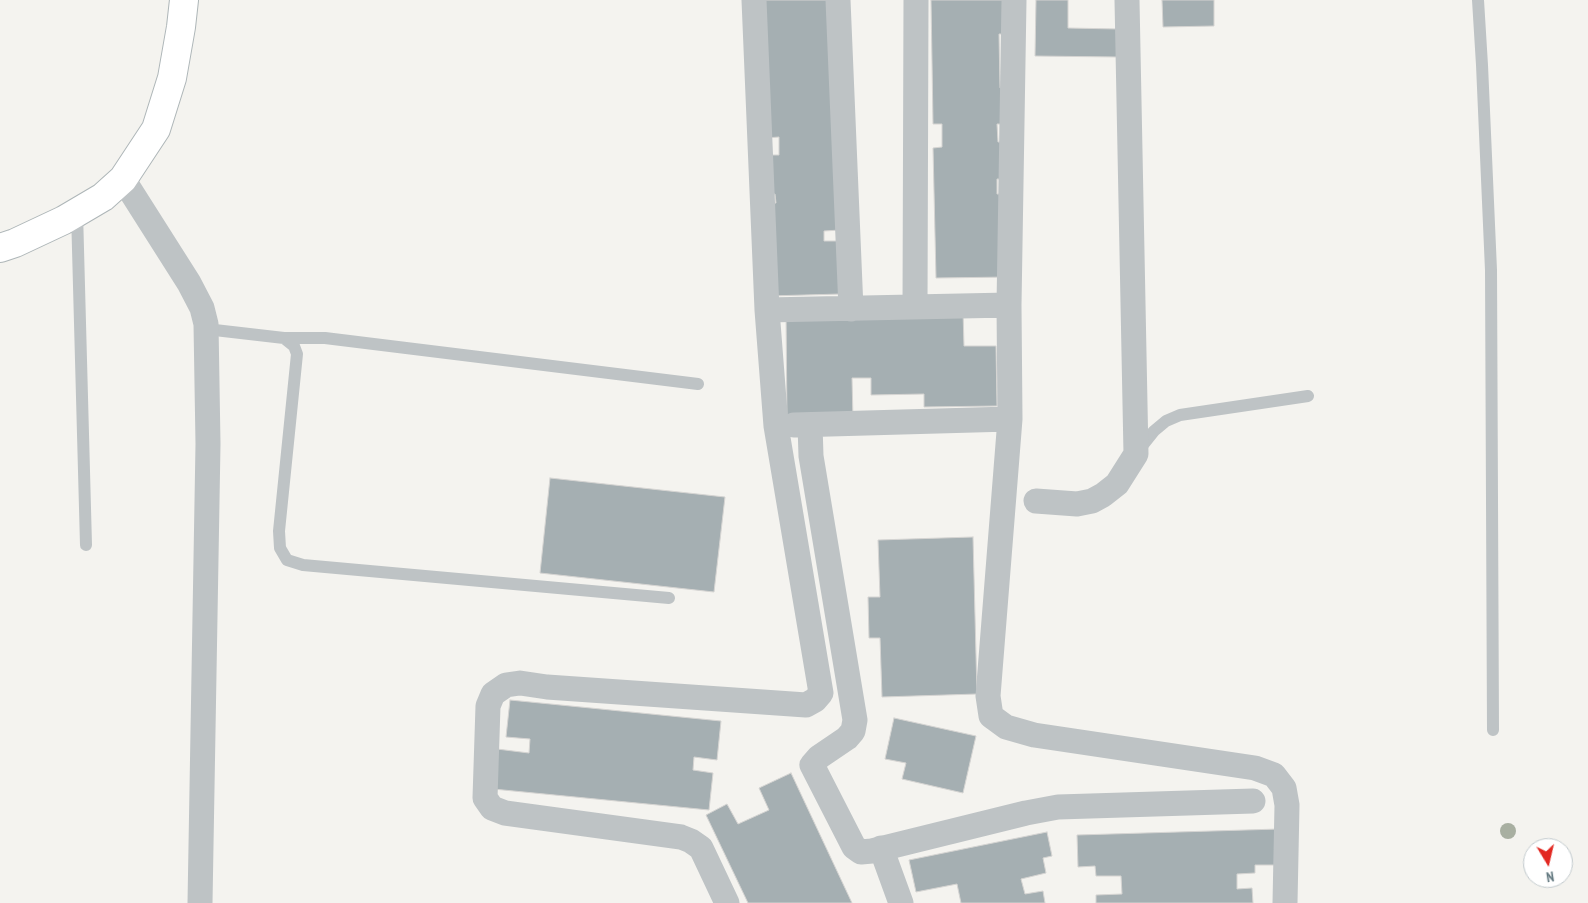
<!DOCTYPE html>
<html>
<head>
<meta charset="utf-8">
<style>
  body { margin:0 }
  #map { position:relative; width:1588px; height:903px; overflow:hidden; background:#f4f3ef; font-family:"PT Sans Narrow",sans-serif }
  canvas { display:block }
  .north { position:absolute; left:1523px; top:838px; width:50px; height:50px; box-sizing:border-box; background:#fff; border:1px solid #c1c9cc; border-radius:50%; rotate:171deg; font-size:14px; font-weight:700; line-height:20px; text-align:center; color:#637980 }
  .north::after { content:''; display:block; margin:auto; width:18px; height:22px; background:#e22821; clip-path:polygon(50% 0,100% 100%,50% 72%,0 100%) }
</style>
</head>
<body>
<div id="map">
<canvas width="1588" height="903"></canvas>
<div class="north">N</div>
</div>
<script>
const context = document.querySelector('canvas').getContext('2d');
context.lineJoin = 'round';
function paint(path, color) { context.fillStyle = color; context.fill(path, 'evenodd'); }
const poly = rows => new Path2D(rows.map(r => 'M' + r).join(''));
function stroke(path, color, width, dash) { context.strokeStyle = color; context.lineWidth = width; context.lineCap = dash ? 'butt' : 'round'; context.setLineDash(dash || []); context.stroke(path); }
const building = poly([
  [762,0,835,0,840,230,824,231,824,241,840,241,841,294,768,296,766,204,776,203,775,194,766,194,765,155,779,155,779,137,765,138,762,0],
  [931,0,1003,0,1003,34,999,34,1000,88,1004,88,1005,124,997,124,998,142,1005,142,1006,179,997,179,997,194,1006,194,1008,277,936,278,933,148,942,147,942,124,933,124,931,0],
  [1036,0,1068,0,1068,28,1118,29,1118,57,1035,56,1036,0],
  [1162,0,1214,0,1214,26,1163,27,1162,0],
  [963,311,964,346,996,346,997,406,924,407,924,394,871,395,871,378,852,378,853,419,787,421,786,314,963,311],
  [550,478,725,497,714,592,540,573,550,478],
  [973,537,977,694,882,697,880,638,869,638,868,597,880,597,878,540,973,537],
  [510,700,721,721,717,760,694,757,693,770,713,773,709,810,493,789,497,749,529,753,530,739,506,737,510,700],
  [894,718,976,736,963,793,902,779,906,763,885,759,894,718],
  [791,773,852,903,748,903,706,815,727,804,738,824,769,810,759,788,791,773],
  [1279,829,1280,865,1255,865,1255,873,1237,874,1237,889,1252,888,1253,903,1096,903,1096,895,1122,894,1121,876,1096,876,1095,866,1078,867,1077,835,1279,829],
  [1047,832,1052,856,1043,858,1046,873,1021,879,1025,894,1043,891,1045,903,961,903,957,884,916,892,909,860,1047,832]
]);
paint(building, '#a5afb2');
stroke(building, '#d5d4d2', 1);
const secondary = poly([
  [0,248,15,243,64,220,103,197,123,179,156,129,172,78,181,27,184,0]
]);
stroke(secondary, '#aeb6b8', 30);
stroke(poly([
  [1478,0,1482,65,1491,270,1493,730],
  [77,212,86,545],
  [206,329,284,338,294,346,297,354,279,531,280,548,287,560,303,565,669,598],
  [284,338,325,338,698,384],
  [1138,451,1154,431,1166,421,1180,415,1308,396]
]), '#bec3c5', 12);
stroke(poly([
  [838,0,851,309],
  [123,179,189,283,202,308,206,324,208,444,200,903],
  [915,307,916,0],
  [767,310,1009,305],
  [1010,419,988,696,991,716,1006,727,1034,735,1255,768,1274,775,1284,788,1287,805,1285,903],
  [794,425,1010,419,1009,305,1014,0],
  [810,425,811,456,855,720,853,731,847,738,819,757,812,765,854,847,861,852,872,851,1026,813,1058,807,1253,801],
  [1036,501,1077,504,1092,501,1103,495,1117,484,1136,454,1127,0],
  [881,848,901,903],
  [727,903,701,848,691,841,681,837,505,813,492,808,485,798,488,706,493,694,506,685,520,683,547,687,806,705,815,700,821,693,776,426,767,310,754,0]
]), '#bec3c5', 25);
stroke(secondary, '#fff', 28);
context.fillStyle = '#a8afa1';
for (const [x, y] of [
  [1508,831]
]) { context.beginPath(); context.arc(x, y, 8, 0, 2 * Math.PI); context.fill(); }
</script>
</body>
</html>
